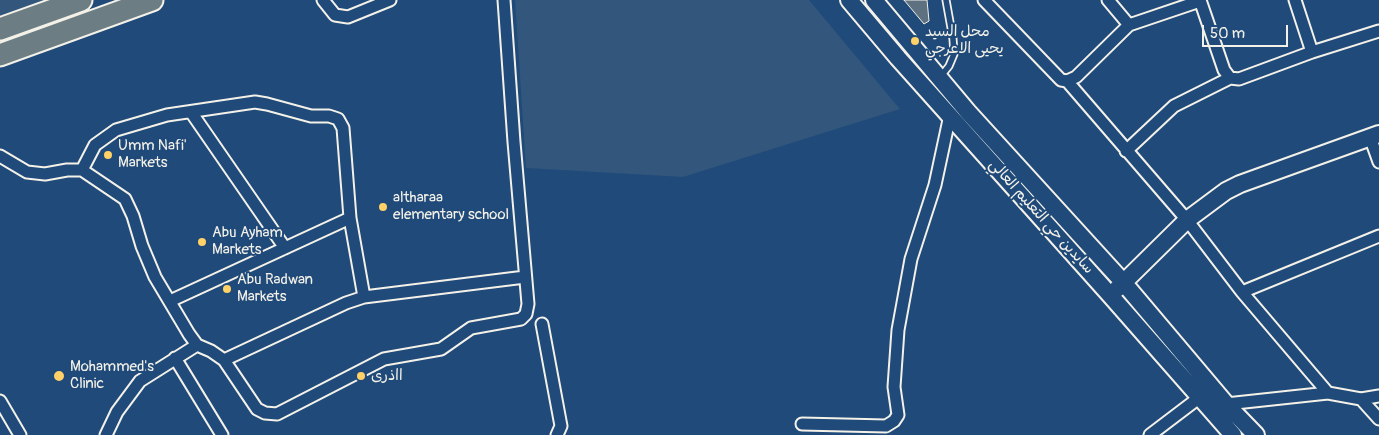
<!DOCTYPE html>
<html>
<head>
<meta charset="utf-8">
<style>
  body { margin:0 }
  #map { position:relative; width:1379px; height:435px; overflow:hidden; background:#1f4a7a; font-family:Pangolin,sans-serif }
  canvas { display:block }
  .scale { position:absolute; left:1202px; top:25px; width:86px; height:22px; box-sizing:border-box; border:2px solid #f4f1e8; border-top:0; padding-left:6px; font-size:15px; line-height:18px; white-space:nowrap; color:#f4f1e8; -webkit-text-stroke:4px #1f4a7a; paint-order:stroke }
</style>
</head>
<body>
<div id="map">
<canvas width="1379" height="435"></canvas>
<div class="scale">50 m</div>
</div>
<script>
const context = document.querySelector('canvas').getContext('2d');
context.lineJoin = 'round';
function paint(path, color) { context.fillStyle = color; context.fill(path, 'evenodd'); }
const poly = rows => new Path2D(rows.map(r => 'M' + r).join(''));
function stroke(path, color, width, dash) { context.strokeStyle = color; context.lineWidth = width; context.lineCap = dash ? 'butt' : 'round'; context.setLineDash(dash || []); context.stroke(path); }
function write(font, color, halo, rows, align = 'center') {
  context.font = font + ' Pangolin,"Playpen Sans Arabic",sans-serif'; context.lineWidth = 4; context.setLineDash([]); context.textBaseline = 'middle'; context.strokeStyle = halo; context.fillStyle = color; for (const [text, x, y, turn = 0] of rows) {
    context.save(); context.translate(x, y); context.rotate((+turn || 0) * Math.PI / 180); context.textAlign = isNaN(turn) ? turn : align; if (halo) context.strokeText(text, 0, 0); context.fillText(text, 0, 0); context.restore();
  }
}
paint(poly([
  [0,0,45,0,0,17],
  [515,0,809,0,900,109,683,177,526,168]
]), '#32567c');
const building = poly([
  [904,0,927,0,929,21,924,24,904,0]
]);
paint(building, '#5e7180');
stroke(building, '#f4f1e8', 1);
const lane = poly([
  [941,76,949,66,954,54,953,39,946,0]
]);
const street = poly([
  [323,0,335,15,348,17,390,0],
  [984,0,1061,80,1067,81,1076,77,1129,25,1200,1],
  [1108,0,1129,25],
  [1200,0,1224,70,1230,78,1239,79,1312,52,1379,31],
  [1295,0,1312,52],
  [1067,81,1187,220,1242,292,1328,393],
  [191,112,285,248],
  [1370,137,1379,162],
  [1126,151,1174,106,1230,78],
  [0,156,27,172,45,174,67,170,82,170,125,199,133,216,142,246,155,277,189,334,197,345,211,351,224,360,257,409,265,413,277,414,384,359,441,349,471,328,521,319,526,314,528,304,514,142,504,0],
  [82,170,95,145,116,130,167,115,255,102,267,104,311,116,329,116,338,119,343,128,350,218,364,297],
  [1242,292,1379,236],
  [170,301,350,218],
  [542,324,561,426,557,435],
  [175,358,222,435],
  [224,360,346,303,364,297,525,277],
  [1361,399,1379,419],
  [0,401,20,435],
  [1226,404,1328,393,1361,399,1379,396],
  [802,424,886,426,894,421,898,415,894,387,898,330,911,259,935,185,950,115],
  [106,435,117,412,140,381,197,345],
  [1150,435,1200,397]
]);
const secondary = poly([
  [849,0,898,58,1110,295,1233,435],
  [874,0,968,112,1123,282,1226,404,1256,435],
  [1117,289,1187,220,1226,191,1240,184,1379,134]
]);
const highway = poly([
  [0,29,81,0],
  [0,55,152,0]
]);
stroke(lane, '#f4f1e8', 9);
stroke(street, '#f4f1e8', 15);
stroke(secondary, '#f4f1e8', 20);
stroke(highway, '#f4f1e8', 25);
stroke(lane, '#1f4a7a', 5.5);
stroke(street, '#1f4a7a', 11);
stroke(secondary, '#1f4a7a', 16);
stroke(highway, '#6c7e84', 21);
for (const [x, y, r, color] of [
  [915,41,5,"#ffd166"],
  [108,155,5,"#ffd166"],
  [383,207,5,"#ffd166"],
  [202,242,5,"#ffd166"],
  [227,289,5,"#ffd166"],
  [59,376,6,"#ffd166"],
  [361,376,5,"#ffd166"]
]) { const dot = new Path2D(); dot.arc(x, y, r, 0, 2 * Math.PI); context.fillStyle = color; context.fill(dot); stroke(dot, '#1f4a7a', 2); }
write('15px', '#f4f1e8', '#1f4a7a', [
  ["محل السيد",925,32],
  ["يحيى الاعرجي",925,49],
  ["Umm Nafi'",118,146],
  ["Markets",118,163],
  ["altharaa",393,198],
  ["elementary school",393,215],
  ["Abu Ayham",212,233],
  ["Markets",212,250],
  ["Abu Radwan",237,280],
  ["Markets",237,297],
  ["Mohammed's",70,367],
  ["Clinic",70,384],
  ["ااذرى",371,376]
], 'left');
write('15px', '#f4f1e8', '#1f4a7a', [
  ["سايدين حي التعليم العالي",1041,217,48]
]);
</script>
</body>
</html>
